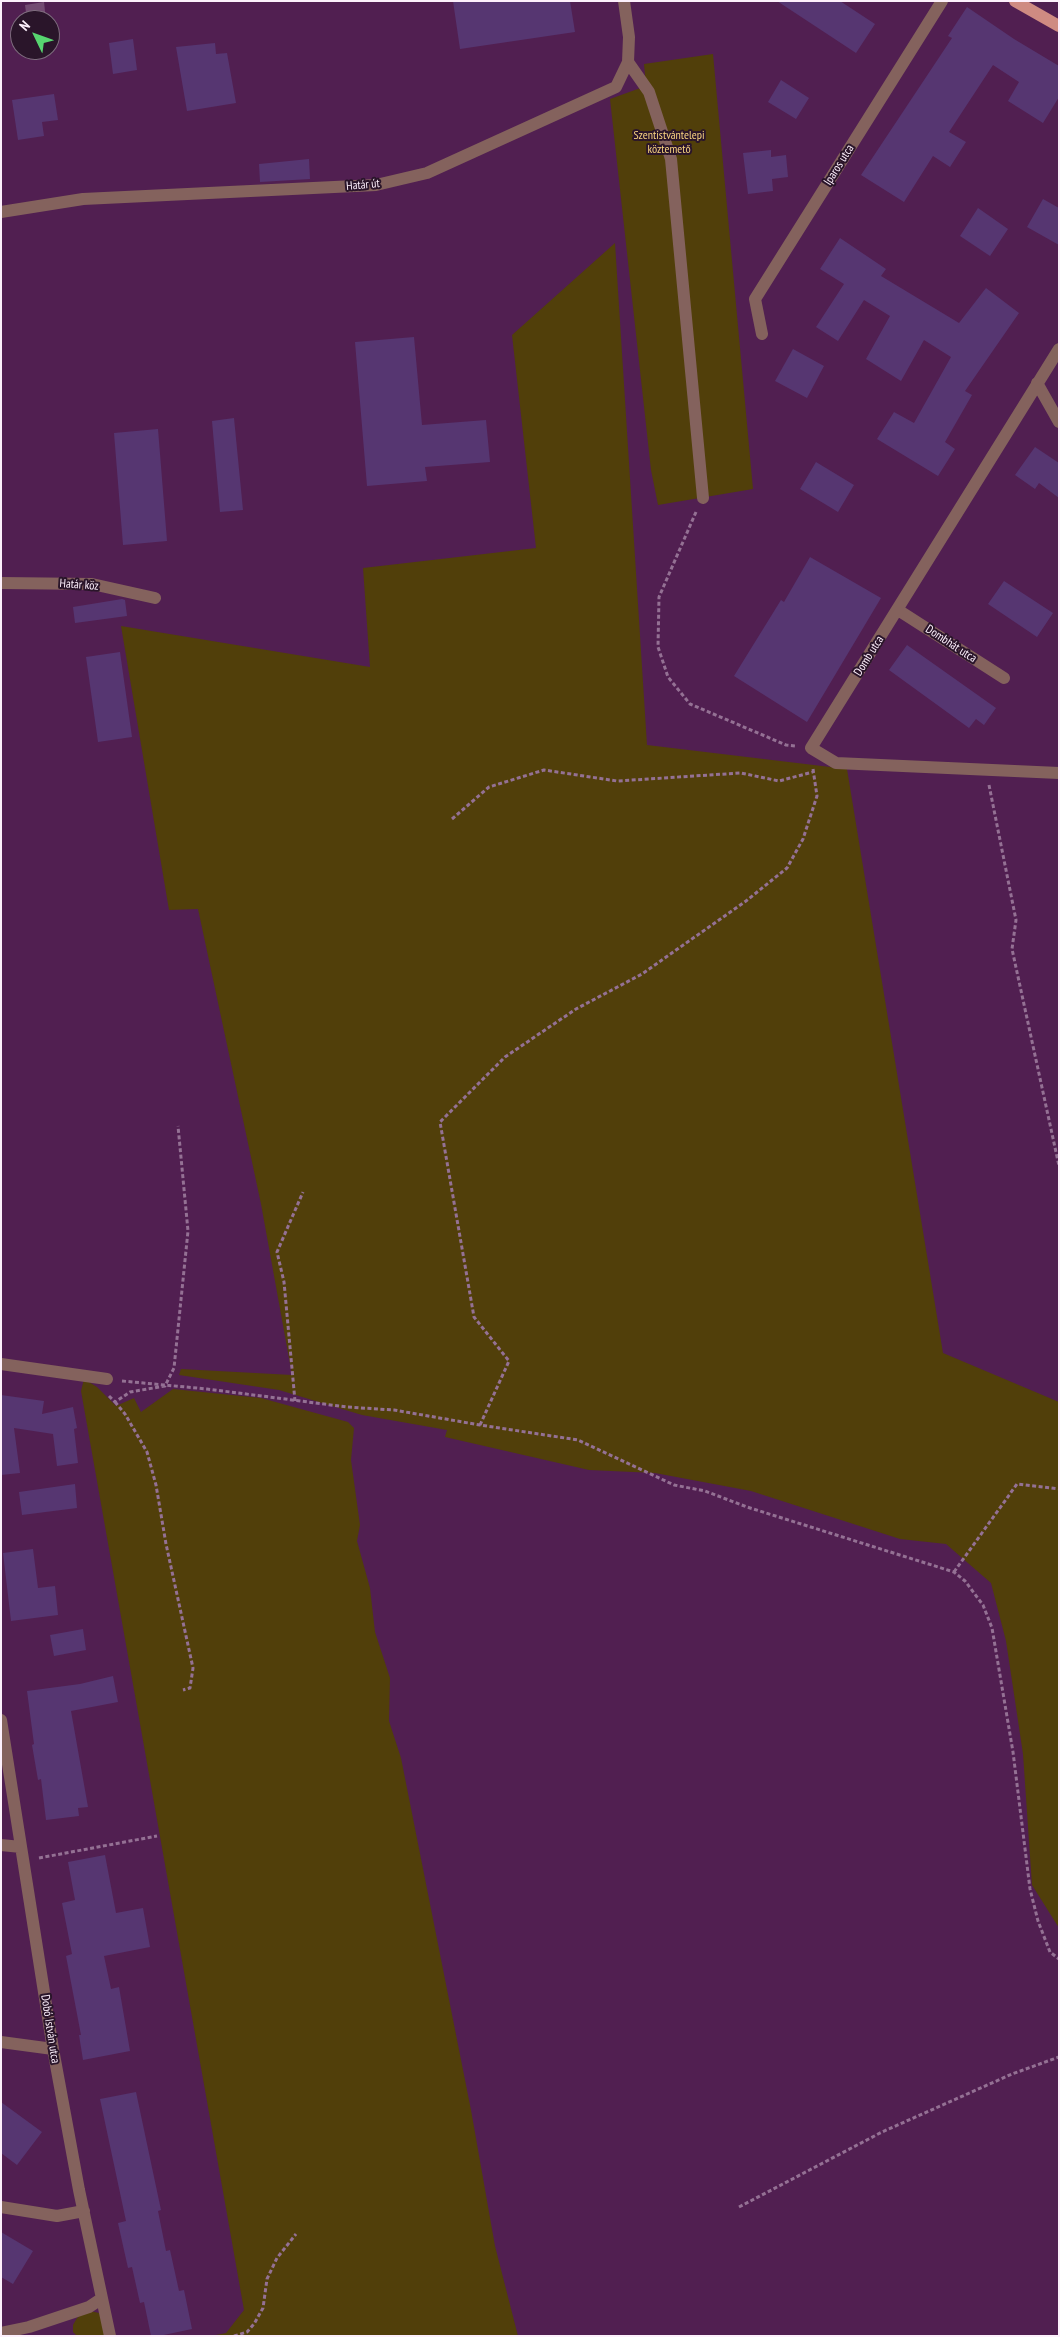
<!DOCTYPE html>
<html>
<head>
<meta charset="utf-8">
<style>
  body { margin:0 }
  #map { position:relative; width:1060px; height:2337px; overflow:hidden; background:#511f51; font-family:"PT Sans Narrow",sans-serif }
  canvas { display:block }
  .frame { position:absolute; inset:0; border:2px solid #fdf0fc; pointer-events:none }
  .north { position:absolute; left:10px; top:10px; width:50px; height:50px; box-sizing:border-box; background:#2a152a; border:1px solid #7e6d7e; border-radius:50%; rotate:312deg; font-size:14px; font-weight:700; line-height:20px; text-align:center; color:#fdf0fc }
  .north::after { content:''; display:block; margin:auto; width:18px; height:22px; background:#57d570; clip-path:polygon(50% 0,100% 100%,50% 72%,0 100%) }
</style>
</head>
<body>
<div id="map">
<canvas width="1060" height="2337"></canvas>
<div class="frame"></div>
<div class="north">N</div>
</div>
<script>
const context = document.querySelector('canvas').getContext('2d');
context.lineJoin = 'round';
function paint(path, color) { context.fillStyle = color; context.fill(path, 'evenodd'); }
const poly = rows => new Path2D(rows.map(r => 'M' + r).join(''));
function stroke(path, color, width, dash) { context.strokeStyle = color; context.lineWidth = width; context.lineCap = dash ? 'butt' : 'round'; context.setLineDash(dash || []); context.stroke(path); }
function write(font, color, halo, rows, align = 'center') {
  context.font = font + ' "PT Sans Narrow",sans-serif'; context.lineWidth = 4; context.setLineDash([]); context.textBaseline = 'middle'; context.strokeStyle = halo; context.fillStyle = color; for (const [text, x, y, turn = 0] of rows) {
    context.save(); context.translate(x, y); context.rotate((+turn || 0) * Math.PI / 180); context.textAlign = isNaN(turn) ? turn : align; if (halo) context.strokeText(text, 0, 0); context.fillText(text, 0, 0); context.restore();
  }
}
paint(poly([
  [713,54,753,489,658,505,651,470,610,99,646,86,644,64],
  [615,243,647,745,847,769,943,1353,1059,1402,1059,1928,1032,1885,1023,1754,1006,1641,991,1583,946,1544,900,1539,751,1491,655,1473,589,1470,445,1437,447,1430,362,1415,279,1390,179,1375,181,1369,292,1375,261,1204,198,909,169,910,121,626,370,667,363,568,536,548,512,335],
  [84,1379,97,1387,116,1406,134,1398,141,1412,173,1389,261,1398,348,1422,354,1428,351,1460,360,1525,357,1541,370,1588,375,1632,390,1678,389,1721,401,1758,471,2110,495,2246,518,2336,211,2336,226,2333,244,2310,81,1391],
  [90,2311,99,2313,111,2336,77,2336,73,2332,73,2325,77,2318,83,2313]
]), '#513f0a');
paint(poly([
  [44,2,46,20,27,20,25,5]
]), '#734a72');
paint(poly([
  [453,1,570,1,575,32,460,49],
  [777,1,840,1,875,24,856,53],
  [967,7,1014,39,1059,66,1059,97,1043,123,1008,101,1019,82,993,65,949,132,966,142,950,167,933,156,904,202,861,175,952,38,948,36],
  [133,39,137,70,113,74,109,43],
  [215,43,216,54,227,53,236,103,187,111,176,47],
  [781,80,809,98,796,119,768,102],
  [54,94,58,120,42,122,44,136,18,140,12,100],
  [771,150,771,157,786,155,788,177,772,179,773,191,748,194,743,153],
  [309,159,310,179,260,182,259,164],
  [1043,199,1059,208,1059,245,1027,227],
  [978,208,1008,229,990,256,960,236],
  [840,238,886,269,881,276,959,323,986,288,1019,313,965,391,972,395,945,442,955,449,938,476,877,439,894,412,914,423,951,357,924,340,901,381,866,359,890,316,864,300,838,341,816,327,844,284,820,269],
  [414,337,422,425,486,420,490,462,425,467,427,481,367,486,355,342],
  [793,349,824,366,807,398,775,381],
  [234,418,243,510,220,512,212,421],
  [158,429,167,541,123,545,114,433],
  [1035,447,1059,463,1059,498,1039,483,1035,489,1015,475],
  [816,462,854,485,838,512,800,489],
  [810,557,881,598,807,722,734,676,781,600,784,602],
  [1004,581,1053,613,1037,637,988,604],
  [122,599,125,600,127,616,75,623,73,607],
  [907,645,996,708,984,725,976,719,969,728,889,670],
  [120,652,132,737,98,742,86,657],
  [1,1395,44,1401,42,1414,73,1407,77,1428,74,1429,78,1463,57,1466,53,1434,14,1428,20,1473,1,1475],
  [75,1484,77,1508,22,1515,19,1492],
  [33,1549,38,1588,55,1586,58,1615,11,1621,3,1553],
  [83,1629,86,1650,54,1656,50,1635],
  [113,1676,118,1702,71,1711,88,1807,78,1808,79,1816,46,1820,41,1779,38,1780,32,1745,34,1744,27,1691,80,1684],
  [105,1855,116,1913,143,1908,150,1947,104,1956,111,1989,119,1987,130,2051,83,2060,79,2035,81,2035,66,1956,72,1954,62,1903,75,1900,68,1862],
  [136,2092,161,2210,158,2211,166,2251,170,2250,179,2291,184,2290,192,2329,159,2336,151,2336,144,2302,140,2303,132,2267,128,2268,118,2223,126,2221,100,2099],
  [1,2102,42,2132,17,2165,1,2153],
  [1,2232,33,2251,13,2284,1,2277]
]), '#563671');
stroke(poly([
  [696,512,659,597,658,647,668,677,690,704,786,745,796,746],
  [989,785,1016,920,1012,949,1059,1166],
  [452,819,489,787,544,770,617,781,741,773,779,781,813,772],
  [122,1381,207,1389,347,1407,394,1410,480,1425,578,1440,674,1485,705,1491,747,1507,954,1572,965,1581,983,1605,992,1628,1013,1752,1030,1889,1038,1921,1050,1952,1059,1959],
  [109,1396,115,1402,130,1392,165,1386,174,1368,188,1231,178,1126],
  [295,1401,284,1282,277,1252,303,1192],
  [115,1402,125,1414,147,1452,156,1485,166,1544,193,1668,190,1688,183,1690],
  [480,1425,509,1361,474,1317,440,1122,505,1057,576,1009,642,974,746,901,787,868,803,839,817,796,813,769],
  [954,1572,1017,1484,1059,1489],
  [39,1858,157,1836],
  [739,2207,882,2132,1012,2074,1059,2057],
  [234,2336,247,2332,254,2324,263,2308,267,2279,277,2258,296,2234]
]), '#947194', 3, [4, 2.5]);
stroke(poly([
  [628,62,649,92,671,159,703,498],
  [1,212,83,199,376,185,427,173,616,87,628,62,629,37,624,1],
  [762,334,755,299,942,1],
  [1059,349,811,748,836,763,1059,773],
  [1037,383,1059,422],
  [1,583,92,584,155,598],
  [898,610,1004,678],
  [1,1364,107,1379],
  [1,1720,53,2049,79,2190,110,2336],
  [1,1845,21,1847],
  [1,2042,53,2049],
  [1,2207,57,2216,84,2211],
  [1,2333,29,2327,89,2307,101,2299]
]), '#84625d', 12);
stroke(poly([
  [1015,1,1059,26]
]), '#cf8b82', 12);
write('12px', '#f8d480', '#2a152a', [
  ["Szentistvántelepi",669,136],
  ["köztemető",669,150]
]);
write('12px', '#fdf0fc', '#2a152a', [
  ["Iparos utca",839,165,-58],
  ["Határ út",363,185,-5],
  ["Határ köz",79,585,4],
  ["Dombhát utca",951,644,33],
  ["Domb utca",869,656,-58],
  ["Dobó István utca",50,2029,81]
]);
</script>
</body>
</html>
